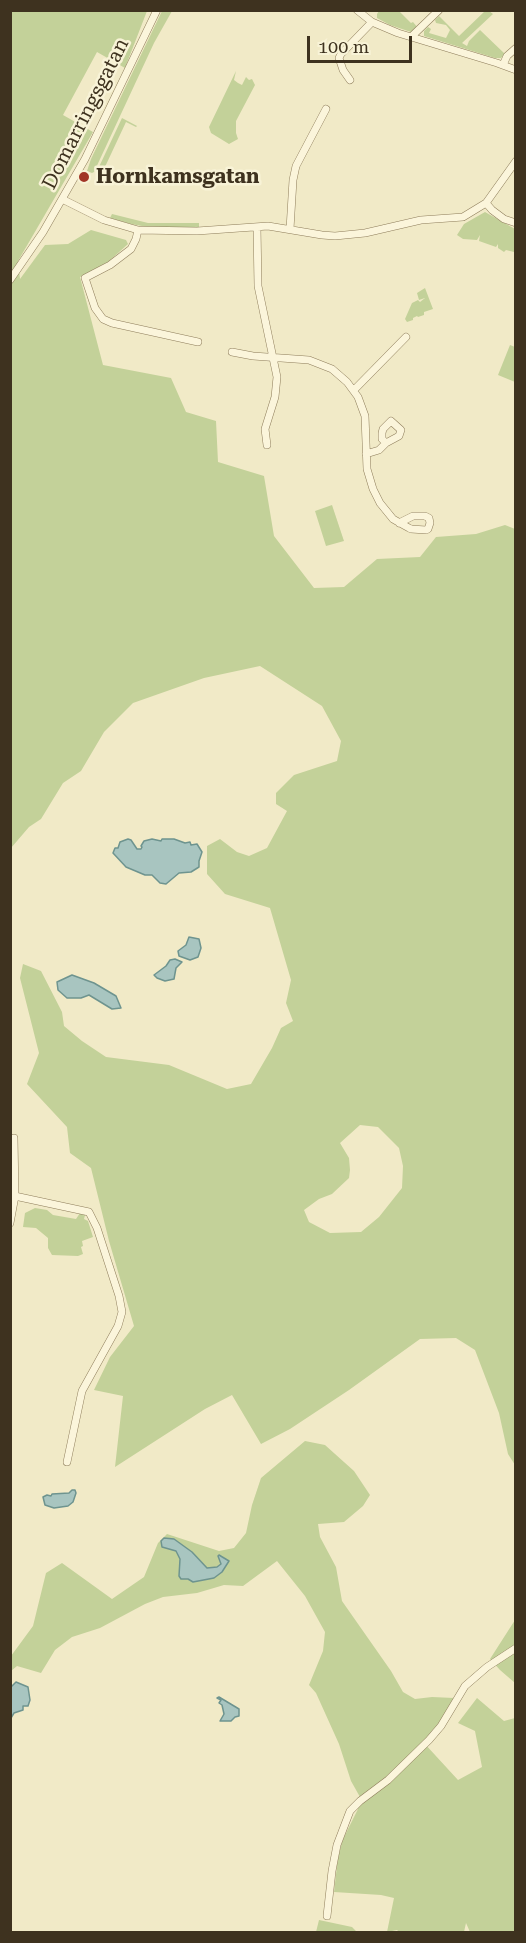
<!DOCTYPE html>
<html>
<head>
<meta charset="utf-8">
<style>
  body { margin:0 }
  #map { position:relative; width:526px; height:1943px; overflow:hidden; background:#f1eac7; font-family:"Roboto Serif",serif }
  canvas { display:block }
  .frame { position:absolute; inset:0; border:12px solid #3e321f; pointer-events:none }
  .scale { position:absolute; left:307px; top:36px; width:105px; height:27px; box-sizing:border-box; border:3px solid #3e321f; border-top:0; padding-left:8px; font-size:18px; line-height:21px; white-space:nowrap; color:#3e321f; -webkit-text-stroke:4px #f8f3d7; paint-order:stroke }
</style>
</head>
<body>
<div id="map">
<canvas width="526" height="1943"></canvas>
<div class="frame"></div>
<div class="scale">100 m</div>
</div>
<script>
const context = document.querySelector('canvas').getContext('2d');
context.lineJoin = 'round';
function paint(path, color) { context.fillStyle = color; context.fill(path, 'evenodd'); }
const poly = rows => new Path2D(rows.map(r => 'M' + r).join(''));
function stroke(path, color, width, dash) { context.strokeStyle = color; context.lineWidth = width; context.lineCap = dash ? 'butt' : 'round'; context.setLineDash(dash || []); context.stroke(path); }
function write(font, color, halo, rows, align = 'center') {
  context.font = font + ' "Roboto Serif",serif'; context.lineWidth = 5; context.setLineDash([]); context.textBaseline = 'middle'; context.strokeStyle = halo; context.fillStyle = color; for (const [text, x, y, turn = 0] of rows) {
    context.save(); context.translate(x, y); context.rotate((+turn || 0) * Math.PI / 180); context.textAlign = isNaN(turn) ? turn : align; if (halo) context.strokeText(text, 0, 0); context.fillText(text, 0, 0); context.restore();
  }
}
paint(poly([
  [10,11,147,11,125,68,97,52,63,115,93,132,18,261,20,279,45,245,68,244,91,230,126,240,128,244,108,262,80,277,103,365,171,378,186,412,216,421,218,462,264,476,274,536,314,588,344,587,377,559,420,557,436,537,476,534,505,525,515,529,515,1465,508,1454,499,1413,475,1350,456,1338,420,1339,349,1390,290,1429,261,1444,232,1395,205,1409,115,1467,123,1396,94,1390,110,1357,134,1326,109,1241,91,1168,70,1153,67,1127,27,1084,39,1053,20,978,23,964,41,971,62,1012,64,1026,82,1041,106,1057,169,1065,227,1089,251,1084,272,1048,281,1028,293,1021,286,1003,291,980,270,908,225,894,207,874,207,846,220,839,237,852,249,856,267,848,287,811,276,804,276,793,294,775,337,761,341,741,322,706,260,666,204,678,133,703,104,732,81,771,63,783,41,819,29,827,11,848],
  [360,1125,378,1127,399,1148,403,1166,402,1188,379,1217,361,1232,330,1233,309,1222,304,1210,319,1199,332,1194,349,1178,350,1170,349,1158,340,1143],
  [162,11,172,11,154,43,94,172,92,173,87,171,91,159],
  [379,11,399,11,411,23,413,22,418,28,411,32,390,25,377,18,377,14],
  [485,11,489,11,493,14,462,43,467,46,469,41,480,30,505,54,501,58,495,58,424,36,424,31,428,27,431,29,429,33,446,38,450,30,446,25,436,23,435,20,439,16,459,36],
  [236,71,234,80,238,83,242,85,246,77,249,80,252,79,255,85,236,121,236,133,238,139,229,144,211,133,209,127],
  [122,118,137,126,136,127,126,122,104,169,101,168,100,170,98,169],
  [485,212,515,229,515,247,514,252,506,250,504,252,498,248,498,244,496,247,479,241,480,235,477,240,463,239,457,235,464,224],
  [112,214,148,223,199,223,199,228,153,228,131,224,110,218],
  [425,288,433,309,424,312,424,315,418,317,417,316,413,318,413,320,407,322,405,319,412,303,418,300,420,302,425,298,419,300,417,293],
  [510,345,515,347,515,382,498,375],
  [332,505,344,541,326,546,315,511],
  [35,1208,47,1210,53,1215,76,1219,80,1213,85,1215,84,1219,88,1221,93,1237,82,1241,83,1246,81,1247,83,1254,78,1256,52,1255,48,1248,48,1238,36,1228,23,1227,25,1213],
  [305,1441,325,1445,354,1471,370,1495,363,1506,344,1522,318,1524,320,1537,336,1567,342,1601,391,1671,403,1692,415,1699,432,1697,454,1698,438,1725,424,1743,458,1780,482,1767,475,1731,458,1723,477,1698,504,1721,515,1718,515,1932,470,1932,466,1923,464,1932,399,1932,397,1930,387,1932,394,1898,381,1895,334,1892,338,1857,343,1839,358,1809,360,1797,351,1781,339,1744,316,1693,309,1685,323,1651,325,1632,305,1596,277,1561,243,1586,224,1585,197,1593,163,1597,145,1604,100,1628,72,1637,55,1650,41,1673,17,1666,11,1671,11,1656,33,1626,46,1573,62,1563,112,1599,144,1577,158,1543,167,1534,219,1551,234,1548,246,1533,252,1505,261,1478],
  [184,1548,192,1552,207,1568,217,1567,221,1564,218,1556,226,1561,209,1579,199,1581,188,1579,179,1576,180,1560,177,1551],
  [515,1620,515,1683,500,1670,490,1659],
  [319,1920,352,1927,357,1932,316,1932]
]), '#c3d199');
const water = poly([
  [128,839,131,840,137,849,141,849,142,847,141,846,144,841,152,839,161,841,162,839,174,839,185,843,190,842,191,845,197,844,202,852,199,861,199,867,191,872,179,873,166,884,160,883,152,875,145,875,126,867,113,853,115,848,118,848,120,842,128,839],
  [189,937,199,939,201,948,198,957,190,960,179,956,178,951,186,945,189,937],
  [175,959,182,962,176,968,174,979,165,981,157,978,154,975,166,966,170,960,175,959],
  [72,975,94,983,116,996,121,1008,112,1009,89,995,81,998,67,998,58,990,57,982,72,975],
  [72,1490,75,1490,76,1493,73,1502,68,1506,54,1508,45,1505,43,1497,47,1495,51,1496,52,1494,69,1493,72,1490],
  [164,1538,174,1539,192,1552,207,1568,217,1567,221,1564,218,1556,219,1555,229,1561,222,1572,214,1578,193,1582,188,1579,181,1579,179,1576,180,1559,176,1551,162,1547,161,1541,164,1538],
  [16,1682,28,1687,30,1700,28,1706,23,1706,23,1710,14,1713,11,1718,11,1687,16,1682],
  [219,1697,239,1709,239,1716,235,1717,231,1721,220,1721,224,1714,222,1705,219,1703,221,1700,217,1698,219,1697]
]);
paint(water, '#a8c5c0');
stroke(water, '#6e948f', 1.5);
const minor = poly([
  [357,10,372,22,398,33,497,63,516,70],
  [411,37,439,10],
  [503,65,507,56,516,48],
  [350,80,343,70,339,58,341,54,372,22],
  [62,199,104,220,138,230,197,231,268,226,322,235,335,236,365,233,421,220,463,217,486,203,516,161],
  [486,203,492,210,504,219,516,223],
  [257,227,258,286,277,377,275,397,265,429,267,445],
  [290,229,293,180,296,166,326,109],
  [138,230,136,239,131,249,110,265,85,278,95,308,103,319,112,323,198,342],
  [10,280,43,232,85,159,157,10],
  [232,352,253,356,309,360,332,369,347,382,358,397,365,416,367,469,373,489,380,503,393,519,400,523,409,528,411,529,426,530,428,529,430,523,429,518,425,516,413,516,399,523],
  [354,390,406,337],
  [366,454,379,450,386,443,399,436,401,430,391,421,383,429,382,433,382,439,386,443],
  [10,1195,89,1212,97,1228,119,1296,122,1312,118,1326,82,1391,67,1462],
  [10,1223,15,1196,14,1138],
  [327,1916,332,1871,337,1845,350,1811,360,1801,388,1780,429,1740,441,1726,465,1686,487,1667,516,1648]
]);
stroke(minor, '#8e7d5b', 8);
stroke(minor, '#fbf5db', 7);
for (const [x, y, r, color] of [
  [84,177,6,"#a13526"]
]) { const dot = new Path2D(); dot.arc(x, y, r, 0, 2 * Math.PI); context.fillStyle = color; context.fill(dot); stroke(dot, '#f8f3d7', 2); }
write('20px', '#3e321f', '#f8f3d7', [
  ["Domarringsgatan",86,114,-63]
]);
write('bold 20px', '#3e321f', '#f8f3d7', [
  ["Hornkamsgatan",96,177]
], 'left');
</script>
</body>
</html>
